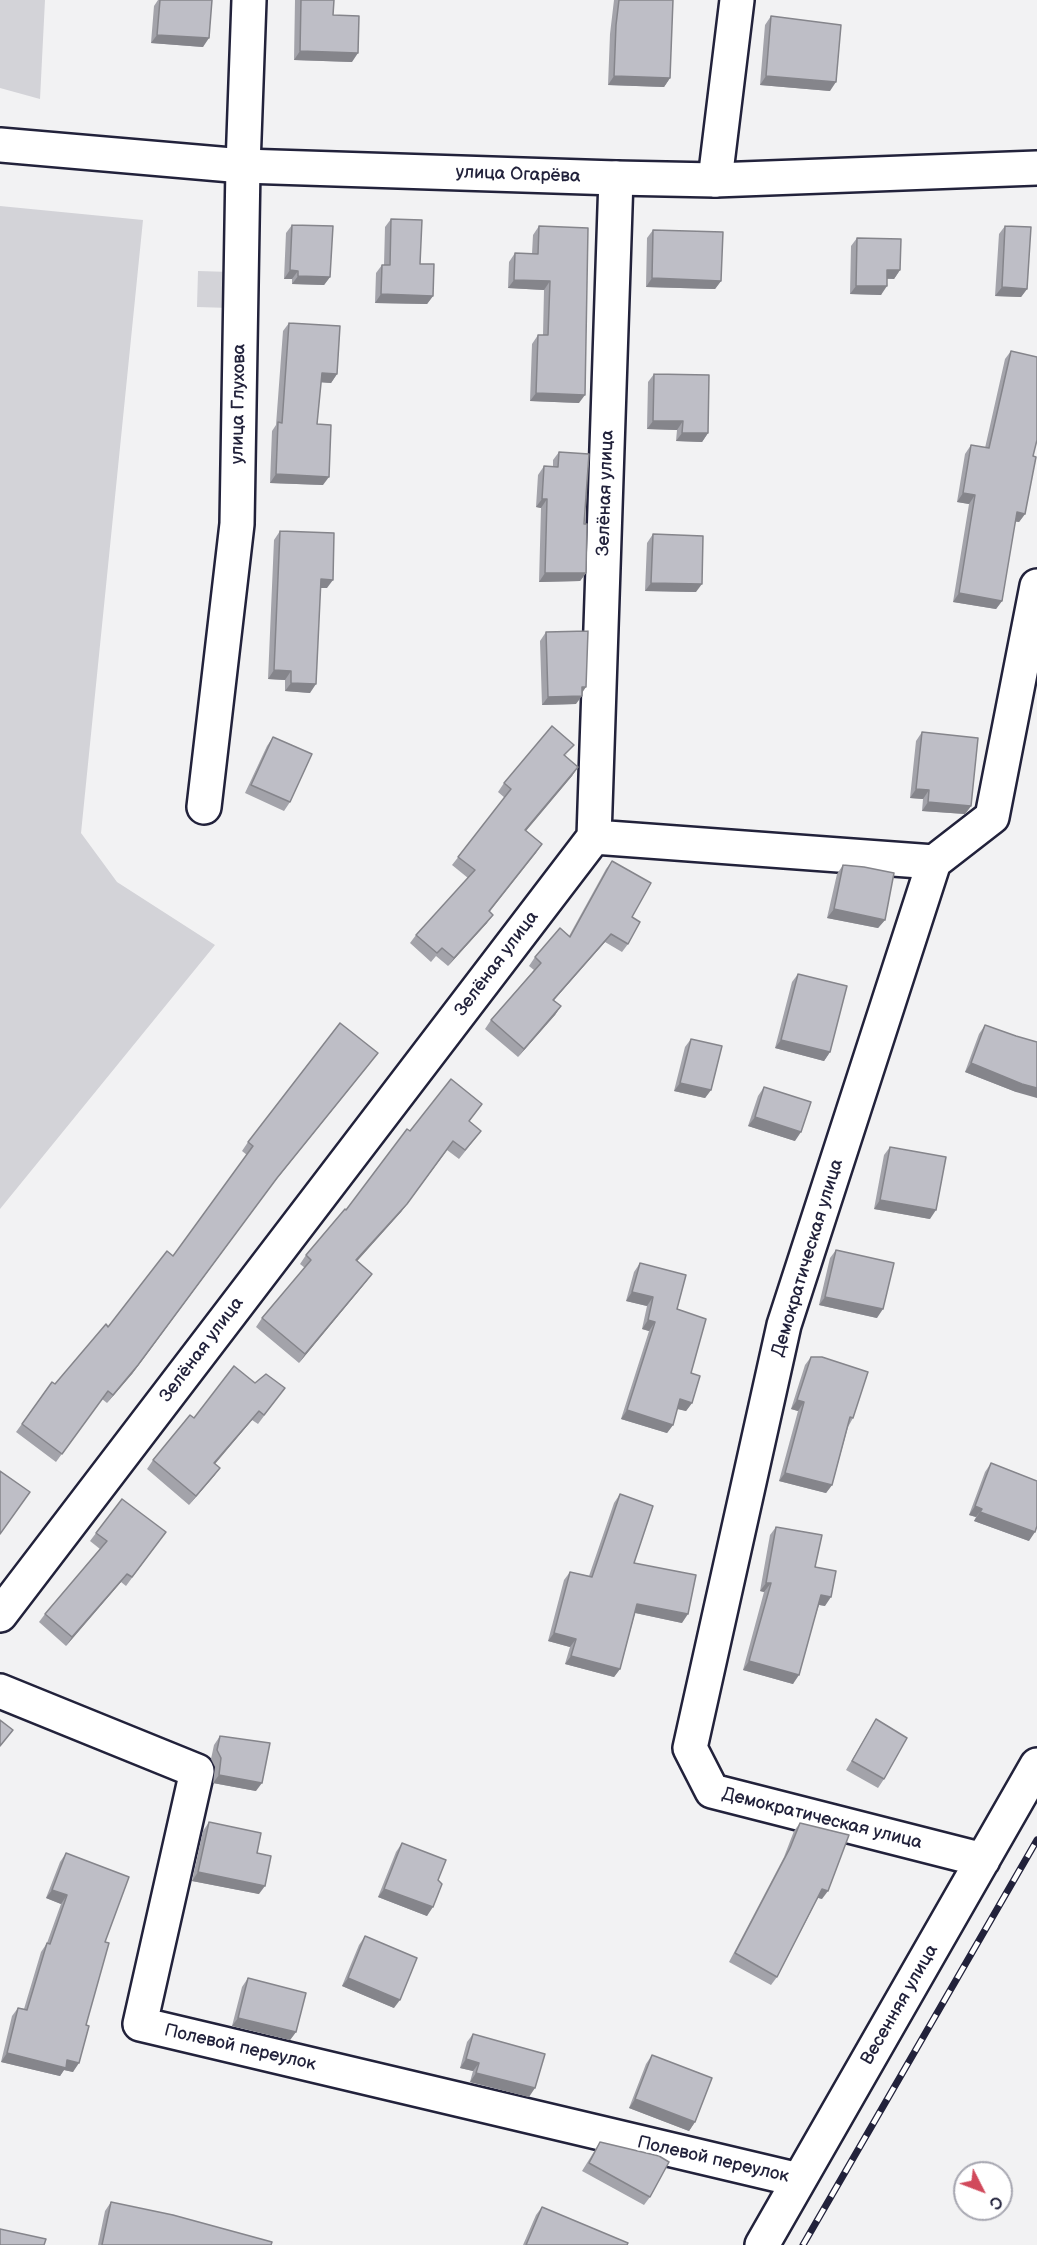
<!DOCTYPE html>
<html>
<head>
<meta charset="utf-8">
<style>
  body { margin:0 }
  #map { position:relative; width:1037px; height:2245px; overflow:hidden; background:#f2f2f3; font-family:"Balsamiq Sans",sans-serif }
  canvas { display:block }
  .north { position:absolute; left:953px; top:2161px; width:60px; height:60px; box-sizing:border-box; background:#fff; border:2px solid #a7a7b1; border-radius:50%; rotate:132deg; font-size:16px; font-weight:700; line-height:24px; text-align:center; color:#22223b }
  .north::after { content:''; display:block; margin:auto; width:21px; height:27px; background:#d1495b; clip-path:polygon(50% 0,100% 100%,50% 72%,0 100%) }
</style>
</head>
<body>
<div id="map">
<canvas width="1037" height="2245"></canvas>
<div class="north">С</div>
</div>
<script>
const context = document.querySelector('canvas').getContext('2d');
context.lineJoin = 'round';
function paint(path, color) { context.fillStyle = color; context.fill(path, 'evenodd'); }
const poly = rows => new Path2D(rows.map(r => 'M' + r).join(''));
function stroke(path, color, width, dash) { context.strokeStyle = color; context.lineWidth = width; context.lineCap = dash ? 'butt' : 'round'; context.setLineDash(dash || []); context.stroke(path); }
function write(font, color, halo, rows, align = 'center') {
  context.font = font + ' "Balsamiq Sans",sans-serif'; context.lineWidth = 6; context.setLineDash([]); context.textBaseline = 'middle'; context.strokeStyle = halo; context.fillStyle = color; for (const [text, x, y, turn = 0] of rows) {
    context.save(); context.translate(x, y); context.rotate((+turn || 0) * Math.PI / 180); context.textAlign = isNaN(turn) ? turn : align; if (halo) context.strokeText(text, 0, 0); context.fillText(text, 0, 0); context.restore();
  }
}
paint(poly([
  [0,0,45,0,40,99,0,88],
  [0,206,143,220,81,833,117,882,215,945,0,1209],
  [198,271,231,272,230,308,197,307]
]), '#d3d3d8');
const minor = poly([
  [715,180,737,0],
  [204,807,237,524,243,166,249,0],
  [594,837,934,862],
  [0,1615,594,837,616,178],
  [0,1691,197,1771,140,2024,799,2180],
  [983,1860,712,1791,690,1748,784,1325,934,862,992,817,1037,586],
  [762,2245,1037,1765]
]);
const secondary = poly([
  [0,145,243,166,616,178,715,180,1037,168]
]);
stroke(minor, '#22223b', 38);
stroke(secondary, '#22223b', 38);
stroke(minor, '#fff', 33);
stroke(secondary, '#fff', 33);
const rail = poly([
  [803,2245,1037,1840]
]);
stroke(rail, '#22223b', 7);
stroke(rail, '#fff', 4.5, [14]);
paint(poly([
  [158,0,212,0,203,47,151,43,154,6],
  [295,0,334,0,333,15,352,62,294,60],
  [614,0,673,0,670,78,664,87,608,85,610,34],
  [771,16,830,91,760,85,765,25],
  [391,219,420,264,433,296,427,304,375,303,376,273,382,265,384,265,385,227],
  [292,225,330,277,324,285,292,284,292,279,284,279,286,233],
  [539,226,579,403,530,401,532,344,538,335,543,335,544,290,508,288,509,262,515,253,532,254,533,235],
  [1005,226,1027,289,1021,297,995,296,999,234],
  [653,230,721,281,715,289,646,287,647,238],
  [857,238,900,270,894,279,887,279,881,295,850,294,851,246],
  [289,323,337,374,331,383,321,382,317,424,323,485,270,483,272,431,276,425,283,331],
  [1011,351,1033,456,1025,514,1019,522,1015,521,1002,601,996,609,953,602,969,504,957,502,965,454,971,445,985,448,1005,359],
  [654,374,708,433,702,442,676,441,677,430,647,429,648,382],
  [559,452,584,524,586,573,580,581,539,582,541,508,536,507,538,475,544,466,553,466,553,460],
  [280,531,327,588,321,588,310,693,285,691,285,680,268,679,274,540],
  [653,534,696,592,645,591,647,543],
  [546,632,576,704,542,705,540,641],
  [922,732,971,806,965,814,922,811,923,799,910,798,916,741],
  [273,737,290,802,284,811,245,793,267,746],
  [568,754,565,756,578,767,572,776,526,831,542,844,489,911,487,923,448,966,436,956,431,962,410,943,416,935,468,878,452,865,505,798,498,792,504,783],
  [612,861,632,917,628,944,622,952,605,942,554,1000,561,1006,555,1015,518,1057,485,1029,491,1020,534,970,529,966,535,957,569,936,606,869],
  [843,865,885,920,878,928,827,918,837,874],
  [798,974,830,1052,824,1061,775,1048,792,982],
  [985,1025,1016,1092,965,1072,979,1034],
  [691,1039,711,1090,705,1098,674,1091,685,1047],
  [372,1061,271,1186,132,1374,107,1403,102,1399,56,1462,16,1432,52,1382,55,1384,173,1256,247,1155,242,1151,248,1142],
  [764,1087,795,1141,748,1126,758,1096],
  [482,1104,469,1121,481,1131,475,1139,459,1159,447,1150,401,1212,357,1261,372,1274,366,1282,299,1363,256,1327,262,1318,305,1268,300,1264,306,1255,346,1210,410,1131],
  [890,1147,930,1219,874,1209,884,1155],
  [836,1250,877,1318,819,1305,830,1258],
  [640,1263,677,1309,691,1373,692,1403,686,1411,677,1409,673,1425,667,1433,621,1419,649,1331,642,1329,647,1306,626,1301,634,1272],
  [811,1357,853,1418,848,1427,832,1485,826,1493,779,1481,798,1411,791,1409,805,1365],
  [255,1383,285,1388,258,1424,252,1420,215,1464,220,1468,214,1476,189,1505,147,1469,153,1460,194,1418],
  [991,1463,1029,1541,974,1521,976,1517,969,1515,985,1472],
  [620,1494,634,1563,682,1623,635,1613,620,1669,614,1677,565,1664,570,1647,548,1641,564,1580,570,1572,589,1576,614,1503],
  [776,1527,815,1567,825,1606,819,1605,793,1684,743,1670,764,1592,760,1591,770,1535],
  [166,1532,126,1586,121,1582,66,1646,39,1622,45,1614,100,1549,90,1541,96,1533],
  [876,1719,884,1779,878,1788,846,1770],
  [220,1736,256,1791,213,1783,215,1767,211,1759,214,1745],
  [209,1822,257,1853,259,1894,192,1881,203,1831],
  [800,1823,822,1899,818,1898,777,1977,771,1985,729,1962,784,1857,794,1831],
  [402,1843,438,1880,427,1916,378,1897,396,1852],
  [66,1853,105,1942,86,2025,73,2072,64,2070,60,2076,1,2062,12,2016,18,2008,24,2009,41,1952,47,1943,61,1904,46,1898,60,1862],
  [365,1936,394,2008,342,1986,359,1945],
  [248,1978,296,2032,290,2040,232,2026,242,1987],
  [473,2034,529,2097,470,2082,473,2071,460,2068,467,2042],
  [652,2055,695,2122,689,2131,629,2108,646,2064],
  [600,2142,650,2197,644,2205,582,2171],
  [111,2202,271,2245,98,2245,105,2211],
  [542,2207,627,2245,523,2245,536,2215]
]), '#a3a3aa');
paint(poly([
  [157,35,209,38,203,47,151,43],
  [300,51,358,53,352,62,294,60],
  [614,76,670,78,664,87,608,85],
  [766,76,836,82,830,91,760,85],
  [290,270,298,271,292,279,284,279],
  [887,270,900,270,894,279,881,278],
  [298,276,330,277,324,285,292,284],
  [652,278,721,281,715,289,646,287],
  [514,280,550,281,544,290,508,288],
  [856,286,887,286,881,295,850,294],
  [1002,287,1027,289,1021,297,995,296],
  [381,294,433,296,427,304,375,303],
  [322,373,337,374,331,383,316,382],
  [536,393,585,395,579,403,530,401],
  [653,421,683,421,677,430,647,429],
  [682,433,708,433,702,442,676,441],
  [276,474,329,477,323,485,270,483],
  [963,493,975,495,969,504,957,502],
  [542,499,547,499,541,508,536,507],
  [1017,512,1025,514,1019,522,1011,521],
  [545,573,586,573,580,581,539,582],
  [321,579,333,580,327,588,315,588],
  [651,583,702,584,696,592,645,591],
  [959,593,1002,601,996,609,953,602],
  [274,670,291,671,285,680,268,679],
  [291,683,316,684,310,693,285,691],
  [582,687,586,687,580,696,582,696,576,704,542,705,548,697],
  [578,767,572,776,519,839,525,830],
  [916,789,929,790,923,799,910,798],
  [928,802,971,806,965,814,922,811],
  [542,844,536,853,483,920,489,911],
  [834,909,885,920,878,928,827,918],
  [493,915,487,923,448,966,454,958],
  [611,934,605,942,547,1008,553,1000],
  [561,1006,555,1015,518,1057,524,1049],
  [781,1040,830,1052,824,1061,775,1048],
  [378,1053,271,1186,132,1374,107,1403,277,1178],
  [971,1063,1037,1088,1037,1098,1016,1092,965,1072],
  [680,1083,711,1090,705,1098,674,1091],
  [755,1117,801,1132,795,1141,748,1126],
  [447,1150,401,1212,350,1269,356,1260],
  [880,1200,936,1210,930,1219,874,1209],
  [372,1274,366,1282,299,1363,305,1354],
  [632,1292,653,1297,647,1306,626,1301],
  [825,1297,883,1309,877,1318,819,1305],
  [648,1320,655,1322,649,1331,642,1329],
  [680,1399,692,1403,686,1411,674,1408],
  [797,1400,804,1402,798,1411,791,1409],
  [627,1410,673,1425,667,1433,621,1419],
  [259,1411,252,1420,208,1472,214,1463],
  [220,1468,214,1476,189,1505,196,1496],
  [785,1473,832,1485,826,1493,779,1481],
  [975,1506,982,1509,976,1517,969,1515],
  [980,1512,1035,1532,1029,1541,974,1521],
  [127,1574,121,1582,66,1646,72,1637],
  [766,1583,771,1583,764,1592,760,1591],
  [821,1595,831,1597,825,1606,815,1604],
  [637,1604,688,1614,682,1623,631,1612],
  [554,1633,576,1639,570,1647,548,1641],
  [571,1656,620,1669,614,1677,565,1664],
  [749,1661,799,1675,793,1684,743,1670],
  [219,1775,262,1783,256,1791,213,1783],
  [198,1872,265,1886,259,1894,192,1881],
  [384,1889,433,1907,427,1916,378,1897],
  [822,1889,828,1891,822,1899,816,1897],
  [52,1890,67,1895,61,1904,46,1898],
  [348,1978,400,2000,394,2008,342,1986],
  [238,2018,296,2032,290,2040,232,2026],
  [7,2053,67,2060,79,2063,73,2072,64,2070,60,2076,1,2062],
  [466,2059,479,2063,473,2071,460,2068],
  [476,2073,535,2088,529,2097,470,2082],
  [635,2099,695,2122,689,2131,629,2108]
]), '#85858b');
const building = poly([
  [160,0,212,0,209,38,157,35,160,0],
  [301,0,334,0,333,15,359,16,358,53,300,51,301,0],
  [619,0,673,0,670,78,614,76,616,25,619,0],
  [771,16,841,25,836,82,766,76,771,16],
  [391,219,422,220,420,264,434,264,433,296,381,294,382,265,390,265,391,219],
  [292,225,333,226,330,277,298,276,298,271,290,270,292,225],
  [539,226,588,228,585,395,536,393,538,335,548,335,550,281,514,280,515,253,538,254,539,226],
  [1005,226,1031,227,1027,289,1002,287,1005,226],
  [653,230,723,232,721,281,652,278,653,230],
  [857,238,901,239,900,270,887,270,887,286,856,286,857,238],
  [289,323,340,326,337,374,322,373,317,424,331,425,329,477,276,474,278,422,282,423,289,323],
  [1011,351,1037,357,1037,440,1033,456,1036,457,1025,514,1017,512,1002,601,959,593,975,495,963,493,971,445,989,448,1011,351],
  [654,374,709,375,708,433,682,433,683,421,653,421,654,374],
  [559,452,589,454,584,524,587,524,586,573,545,573,547,499,542,499,544,466,558,467,559,452],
  [280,531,334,533,333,580,321,579,316,684,291,683,291,671,274,670,280,531],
  [653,534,703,536,702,584,651,583,653,534],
  [588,631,586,687,582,687,582,696,548,697,546,632,588,631],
  [552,726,574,745,564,755,578,767,525,830,542,844,489,911,493,915,454,958,442,948,437,953,416,935,475,870,458,857,511,789,504,783,552,726],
  [922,732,978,738,971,806,928,802,929,790,916,789,922,732],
  [273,737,312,754,290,802,251,785,273,737],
  [612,861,651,883,632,917,640,922,628,944,611,934,553,1000,561,1006,524,1049,491,1020,541,963,535,957,560,928,570,937,612,861],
  [843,865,864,867,894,873,885,920,834,909,843,865],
  [798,974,847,986,830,1052,781,1040,798,974],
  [340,1023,378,1053,277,1178,138,1365,113,1395,108,1391,62,1454,22,1424,52,1382,55,1384,106,1324,108,1327,167,1251,173,1256,253,1146,248,1142,340,1023],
  [985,1025,1016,1036,1037,1042,1037,1088,1022,1084,971,1063,985,1025],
  [691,1039,722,1046,711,1090,680,1083,691,1039],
  [451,1079,482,1104,469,1121,481,1131,465,1150,453,1141,407,1204,356,1260,372,1274,305,1354,262,1318,311,1260,306,1255,345,1209,346,1210,407,1129,410,1131,451,1079],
  [764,1087,811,1102,801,1132,755,1117,764,1087],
  [890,1147,946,1157,936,1210,880,1200,890,1147],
  [836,1250,894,1263,883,1309,825,1297,836,1250],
  [640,1263,686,1275,677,1309,706,1319,691,1373,700,1376,692,1403,680,1399,673,1425,627,1410,655,1322,648,1320,653,1297,632,1292,640,1263],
  [811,1357,822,1357,868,1372,853,1418,850,1417,832,1485,785,1473,804,1402,797,1400,811,1357],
  [234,1366,255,1383,266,1374,285,1388,264,1415,259,1411,214,1463,220,1468,196,1496,153,1460,190,1415,194,1418,234,1366],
  [991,1463,1037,1481,1037,1526,1035,1532,980,1512,982,1509,975,1506,991,1463],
  [0,1471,30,1492,0,1534,0,1471],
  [620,1494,653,1506,634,1563,696,1575,688,1614,637,1604,620,1669,571,1656,576,1639,554,1633,570,1572,592,1577,620,1494],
  [122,1499,166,1532,132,1577,127,1574,72,1637,45,1614,107,1541,96,1533,122,1499],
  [776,1527,822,1535,815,1567,836,1571,831,1597,821,1595,799,1675,749,1661,771,1583,766,1583,776,1527],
  [876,1719,907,1738,884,1779,852,1761,876,1719],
  [0,1720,13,1730,0,1746,0,1720],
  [220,1736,270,1743,262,1783,219,1775,221,1758,217,1750,220,1736],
  [209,1822,261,1833,257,1853,271,1856,265,1886,198,1872,209,1822],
  [800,1823,849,1835,828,1891,822,1889,777,1977,735,1953,790,1848,800,1823],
  [402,1843,446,1860,438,1880,442,1884,433,1907,384,1889,402,1843],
  [66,1853,129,1877,105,1942,109,1943,86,2025,89,2026,79,2063,67,2060,66,2068,7,2053,18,2008,27,2010,47,1943,50,1944,67,1895,52,1890,66,1853],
  [365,1936,417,1958,400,2000,348,1978,365,1936],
  [248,1978,306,1993,296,2032,238,2018,248,1978],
  [473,2034,545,2054,535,2088,476,2073,479,2063,466,2059,473,2034],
  [652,2055,712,2078,695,2122,635,2099,652,2055],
  [600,2142,659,2156,669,2162,650,2197,589,2163,600,2142],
  [111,2202,173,2215,272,2242,271,2245,102,2245,111,2202],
  [542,2207,628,2243,627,2245,526,2245,542,2207],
  [0,2229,46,2239,44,2245,0,2245,0,2229]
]);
paint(building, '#bebec6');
stroke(building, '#85858b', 1.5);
write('18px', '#22223b', '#fff', [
  ["улица Огарёва",518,175,2],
  ["улица Глухова",239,404,-89],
  ["Зелёная улица",606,493,-88],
  ["Зелёная улица",497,964,-53],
  ["Демократическая улица",808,1258,-73],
  ["Зелёная улица",202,1350,-53],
  ["Демократическая улица",822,1819,14],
  ["Весенняя улица",900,2005,-60],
  ["Полевой переулок",240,2048,13],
  ["Полевой переулок",713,2160,13]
]);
</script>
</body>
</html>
